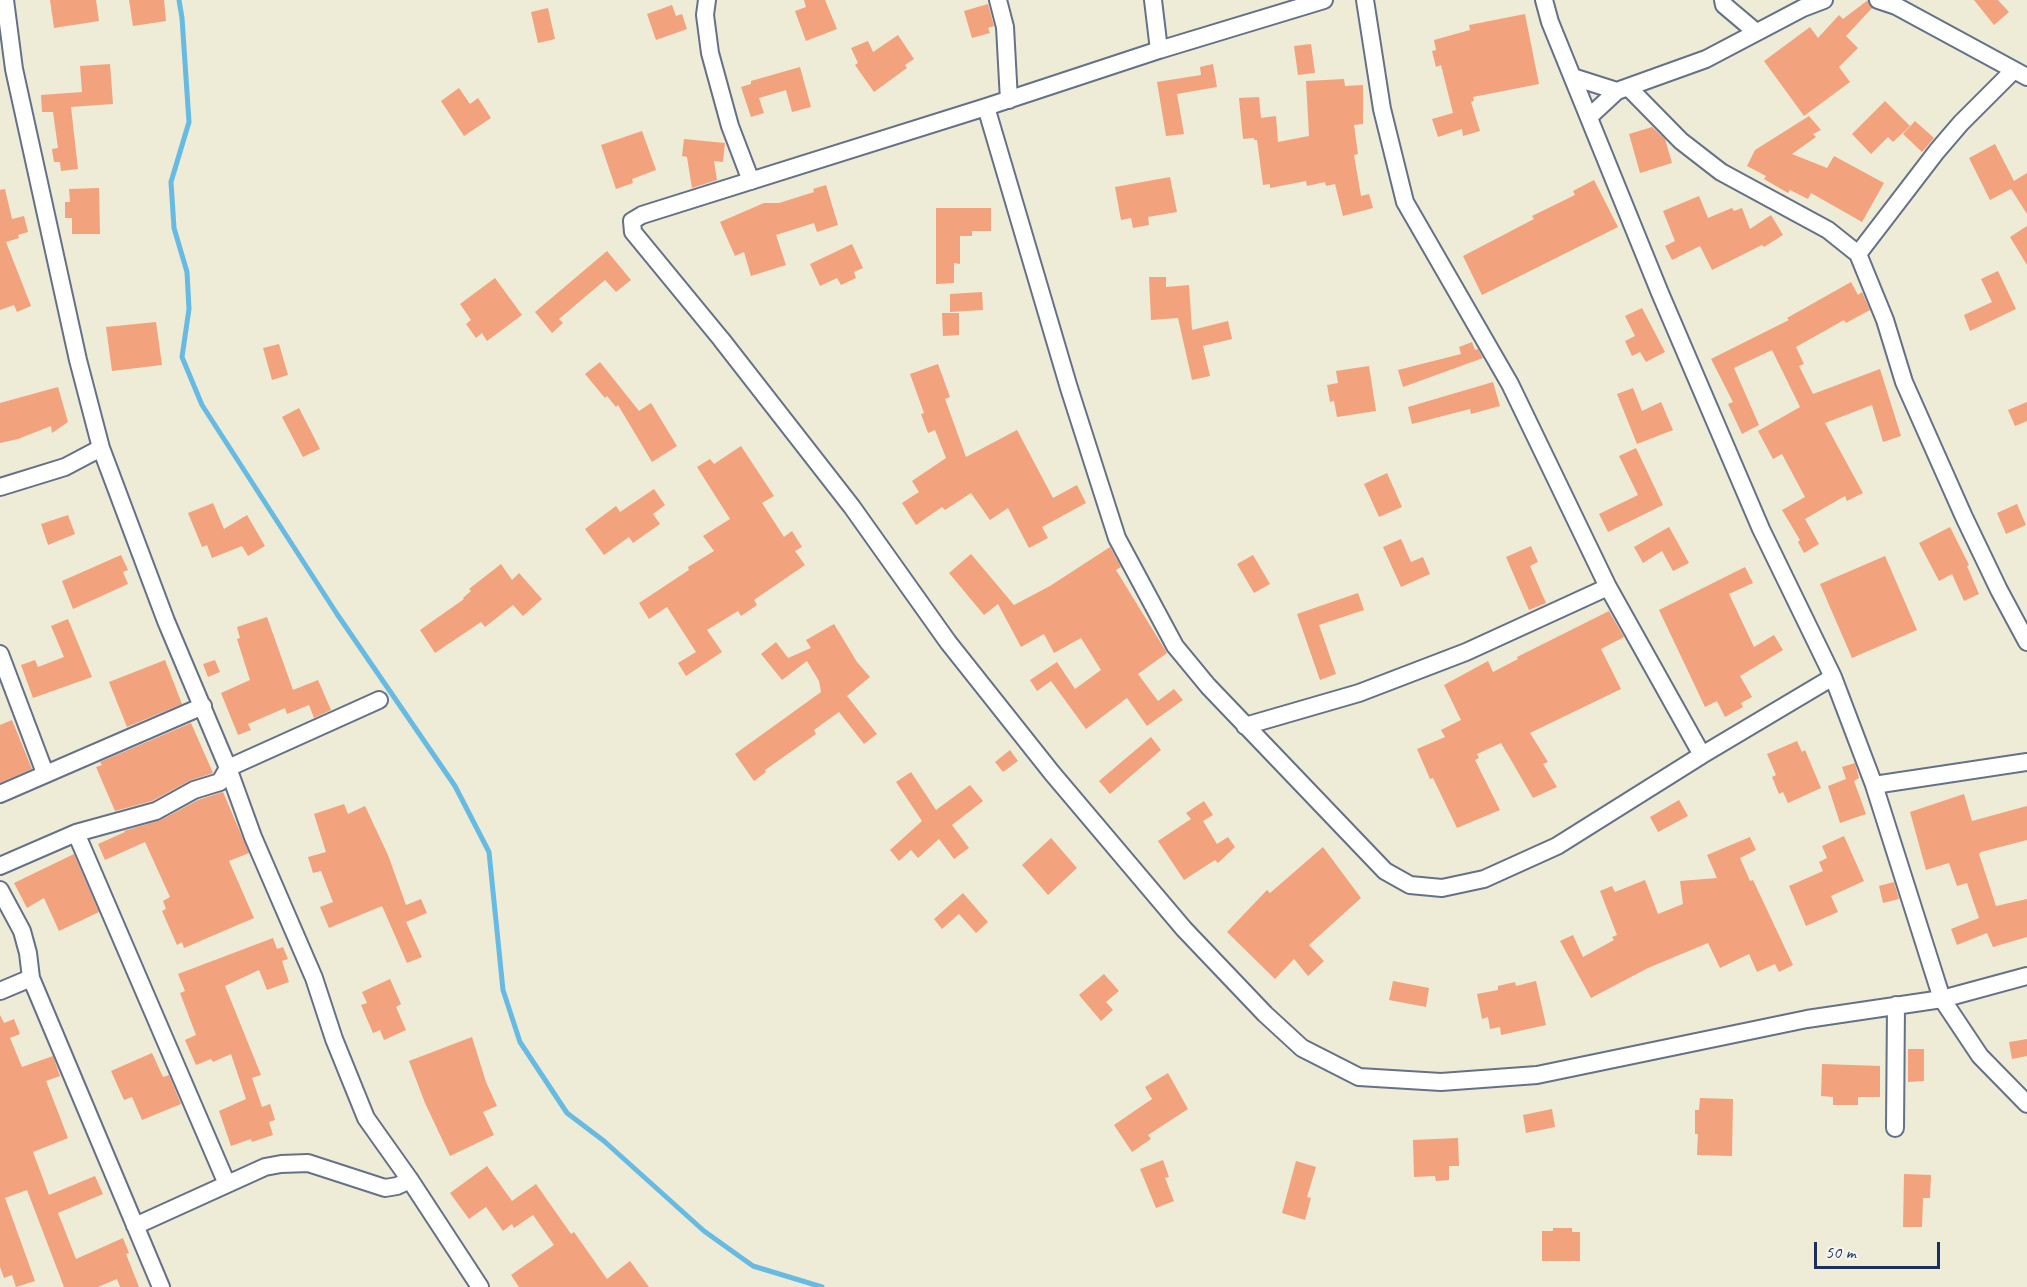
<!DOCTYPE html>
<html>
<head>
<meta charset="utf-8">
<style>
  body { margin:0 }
  #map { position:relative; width:2027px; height:1287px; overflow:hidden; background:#eeebd7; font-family:Caveat,sans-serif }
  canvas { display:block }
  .scale { position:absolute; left:1814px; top:1242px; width:126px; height:27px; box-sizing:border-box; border:3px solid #1b2f5e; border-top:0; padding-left:8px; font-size:18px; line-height:21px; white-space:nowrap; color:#1b2f5e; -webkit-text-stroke:4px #f6f6f2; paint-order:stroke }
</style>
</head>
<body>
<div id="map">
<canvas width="2027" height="1287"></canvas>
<div class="scale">50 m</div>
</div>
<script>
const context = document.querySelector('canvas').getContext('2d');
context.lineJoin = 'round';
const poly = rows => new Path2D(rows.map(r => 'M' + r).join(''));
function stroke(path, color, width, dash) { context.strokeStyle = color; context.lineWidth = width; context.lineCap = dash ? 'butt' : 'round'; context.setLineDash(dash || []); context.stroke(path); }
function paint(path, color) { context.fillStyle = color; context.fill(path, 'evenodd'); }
stroke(poly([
  [179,0,182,18,189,122,171,182,174,228,187,272,189,309,182,357,202,405,337,614,455,786,489,852,503,990,520,1042,567,1113,604,1141,704,1231,753,1266,822,1287]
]), '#67bbe3', 5);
paint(poly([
  [50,0,96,0,99,21,54,28],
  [129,0,164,0,166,21,133,26],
  [804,0,825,0,837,29,806,41,795,11,806,7],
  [1868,0,1872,8,1846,36,1858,48,1839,67,1850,82,1804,116,1764,61,1810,27,1818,38,1839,15,1843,19],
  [1974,0,1998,0,2009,12,1994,25],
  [988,4,994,26,988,28,990,33,972,38,964,11],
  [672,5,676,16,682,14,687,29,656,40,647,14],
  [548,8,555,39,538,43,531,12],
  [1525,14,1539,84,1473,97,1474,101,1471,102,1480,131,1463,136,1462,129,1438,137,1432,119,1453,113,1441,65,1436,67,1432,51,1436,50,1434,40,1470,30,1469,25],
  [898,35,914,59,905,65,907,68,874,92,855,65,858,63,851,48,868,41,873,52],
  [1311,44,1315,73,1298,75,1294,46],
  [110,64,113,104,71,107,78,169,61,171,60,162,54,162,52,149,58,148,53,112,42,112,41,95,82,92,80,66],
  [1213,64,1217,87,1177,94,1184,134,1166,136,1157,82,1201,75,1200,67],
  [800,67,811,107,792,112,786,90,759,98,764,113,751,117,741,87,751,84,751,81],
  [1344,79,1345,86,1363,85,1363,124,1354,125,1358,154,1354,155,1361,196,1369,194,1373,208,1343,216,1335,184,1326,186,1325,182,1307,186,1306,181,1270,188,1270,184,1263,185,1257,140,1254,140,1254,138,1243,139,1239,98,1259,97,1261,118,1276,116,1278,142,1309,136,1306,81],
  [459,88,470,104,478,98,491,118,464,136,441,101],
  [1885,101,1910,126,1893,142,1888,137,1871,154,1852,134],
  [1809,116,1821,130,1813,134,1816,137,1792,154,1827,168,1834,156,1884,183,1862,222,1811,193,1808,199,1790,190,1788,193,1764,179,1766,176,1747,166,1755,150],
  [1915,121,1934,138,1922,152,1903,134],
  [1652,127,1665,139,1672,163,1640,173,1629,134],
  [642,131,656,170,632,179,633,183,616,189,601,145],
  [684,139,725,143,723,162,714,161,717,180,692,188,687,157,682,156],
  [1995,144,2014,181,2027,173,2027,214,2011,189,1990,200,1969,158],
  [1170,177,1177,212,1148,217,1149,225,1133,228,1131,218,1121,220,1115,187],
  [1594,180,1618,227,1482,295,1463,256,1534,219,1532,216,1575,195,1573,191],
  [826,185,838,225,817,232,814,223,776,235,786,265,751,276,744,252,735,256,720,222,764,203,779,203,814,192,813,189],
  [99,188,100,234,72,234,72,218,65,218,65,202,70,202,69,189],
  [5,189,12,219,24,216,28,232,18,235,19,238,6,242,31,306,17,312,14,305,0,310,0,190],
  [1699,196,1708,218,1732,208,1734,211,1742,208,1750,229,1771,215,1783,235,1764,247,1762,245,1712,270,1700,246,1672,260,1665,246,1675,241,1663,211],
  [936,208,991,208,991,231,972,231,972,236,960,236,960,264,954,263,954,283,936,284],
  [2027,226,2027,265,2010,237],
  [852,244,863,268,854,272,856,278,841,285,837,278,820,286,810,264],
  [607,251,631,280,616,292,605,280,559,319,563,323,552,333,535,312],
  [1998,271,2016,309,1970,331,1964,315,1992,302,1981,279],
  [1149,277,1166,277,1166,287,1189,285,1192,330,1228,321,1232,339,1203,346,1210,376,1192,380,1178,318,1151,320],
  [495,278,522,315,487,341,482,333,476,338,466,324,471,320,460,304],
  [1851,282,1858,295,1862,292,1870,310,1846,323,1844,320,1796,347,1804,364,1799,366,1813,394,1880,369,1901,436,1883,442,1872,405,1825,423,1863,493,1847,501,1845,496,1805,519,1819,544,1804,553,1798,542,1800,540,1782,510,1805,497,1782,454,1773,459,1758,431,1800,407,1772,350,1734,368,1759,425,1742,434,1728,404,1733,402,1711,359,1789,320,1787,318],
  [982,292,983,310,950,312,950,294],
  [1642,308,1665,352,1646,362,1640,352,1632,356,1625,341,1635,336,1625,316],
  [942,313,959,313,959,335,943,336],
  [156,322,162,365,112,371,106,327],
  [1472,342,1475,350,1478,349,1483,358,1403,387,1398,370,1461,354,1459,347],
  [279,344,288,375,272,380,263,348],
  [600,362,639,411,651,403,677,446,652,462,618,405,616,407,607,396,605,398,585,374],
  [938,364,950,397,945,399,966,457,1017,430,1053,498,1077,485,1086,503,1042,527,1048,538,1029,548,1008,508,990,520,971,493,945,510,942,507,916,525,902,503,919,492,912,481,946,458,935,430,928,433,921,414,924,413,910,374],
  [1369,366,1376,411,1337,417,1334,401,1330,402,1327,385,1338,383,1336,371],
  [1493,382,1500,406,1471,414,1470,409,1412,424,1408,407],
  [58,387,68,422,52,433,51,426,18,439,0,443,0,403],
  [1633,388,1642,411,1661,402,1673,430,1637,444,1617,394],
  [2027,402,2027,421,2015,426,2008,410],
  [299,408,320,449,303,457,282,417],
  [741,446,774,496,762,503,784,537,792,531,802,547,795,551,805,565,754,600,757,605,741,616,738,611,707,630,722,652,686,676,678,663,696,652,667,607,649,619,639,603,689,570,688,567,714,551,703,536,730,519,697,467,710,459,714,464],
  [1636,448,1663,505,1608,532,1599,514,1638,495,1619,456],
  [1387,473,1402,507,1379,517,1364,484],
  [654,489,665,505,653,514,660,524,633,543,629,537,604,555,585,529,616,506,620,512],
  [213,503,224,529,247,515,265,546,248,556,242,546,212,558,207,545,202,547,188,513],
  [2017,504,2026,525,2006,534,1997,513],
  [68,515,75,534,48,545,41,524],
  [1669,527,1689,563,1673,571,1662,551,1643,563,1634,547],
  [1950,527,1969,565,1967,566,1979,594,1964,601,1952,574,1939,581,1919,543],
  [1401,539,1411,562,1423,557,1430,574,1401,587,1383,547],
  [1531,546,1538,562,1530,566,1546,603,1529,610,1506,557],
  [1110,547,1121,567,1116,570,1167,653,1138,674,1158,701,1174,689,1183,700,1147,726,1127,698,1086,729,1051,681,1037,691,1030,680,1057,662,1075,689,1101,670,1081,638,1054,653,1044,634,1021,647,998,604,984,615,949,573,971,554,1014,605,1050,586],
  [121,555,128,570,123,572,128,584,73,609,62,581],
  [1253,555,1270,584,1254,593,1237,564],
  [1885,556,1917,630,1852,658,1820,584],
  [501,564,512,580,519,573,542,599,523,616,513,605,485,627,481,622,435,653,420,630,464,599,463,598,471,591,469,589],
  [1745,567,1753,583,1729,594,1754,647,1774,635,1783,650,1740,676,1752,697,1741,703,1743,707,1725,717,1717,701,1705,707,1659,610],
  [1358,593,1364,610,1319,625,1336,674,1320,680,1297,614],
  [1609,611,1624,637,1601,649,1621,689,1530,733,1548,762,1543,764,1557,787,1533,798,1501,743,1477,754,1479,758,1475,760,1500,810,1457,828,1433,778,1430,779,1417,749,1445,737,1441,730,1461,720,1444,685,1488,661,1493,672,1518,659,1517,657],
  [267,617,293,690,318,680,331,710,314,718,309,705,287,714,285,708,248,724,251,730,238,735,221,693,250,680,237,639,240,638,237,627],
  [68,619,92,677,33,698,21,665,35,660,38,667,64,657,51,626],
  [834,624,857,662,870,677,847,696,877,734,864,744,839,712,814,730,816,734,765,770,766,772,754,781,735,754,821,692,819,681,807,661,782,680,761,654,776,642,788,658,811,648,806,640],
  [165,660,182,704,127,727,109,682],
  [215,660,220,672,208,677,203,664],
  [12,720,32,769,0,783,0,725],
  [191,723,213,773,189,781,152,801,115,811,96,767,102,765,100,762],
  [1151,737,1161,750,1110,794,1099,781],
  [1797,741,1802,752,1805,750,1821,788,1788,803,1783,792,1779,794,1772,777,1776,775,1767,754],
  [1010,750,1018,761,1003,772,995,762],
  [1855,763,1859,778,1854,781,1866,814,1840,823,1828,786,1846,779,1842,767],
  [911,772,936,810,970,785,983,801,952,825,969,848,954,859,939,839,918,858,911,850,899,861,890,850,922,821,896,782],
  [223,792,249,853,229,861,254,918,184,948,182,942,177,945,162,911,166,909,163,901,170,897,145,842,105,860,98,844,125,832,124,831,161,820,198,800],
  [1964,794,1972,821,2027,806,2027,840,1981,852,1979,854,1996,906,2027,899,2027,937,1993,947,1987,933,1957,945,1951,929,1979,918,1967,883,1957,886,1949,863,1926,870,1910,812],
  [1679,800,1688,816,1658,832,1650,817],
  [1204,801,1213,815,1203,821,1217,844,1228,837,1235,847,1218,863,1215,860,1184,880,1158,841,1191,819,1186,813],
  [344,804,348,814,365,806,388,855,406,905,421,899,427,913,406,922,422,957,407,963,382,906,329,928,320,907,333,902,321,871,313,873,308,857,326,852,314,814],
  [1844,836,1864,881,1831,896,1838,912,1806,926,1789,886,1823,871,1819,862,1827,858,1822,846],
  [1750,837,1756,850,1740,858,1750,881,1753,880,1793,965,1779,972,1775,964,1757,972,1749,954,1720,968,1708,943,1648,968,1591,998,1560,941,1573,935,1583,957,1614,940,1612,937,1617,935,1600,891,1612,886,1615,892,1645,880,1658,914,1683,904,1680,881,1717,878,1707,855],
  [1051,838,1077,868,1048,895,1022,865],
  [1323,847,1361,898,1309,945,1324,961,1308,976,1294,959,1275,979,1227,932,1267,890,1270,893],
  [74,854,99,912,59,931,44,898,27,908,14,883],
  [1894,882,1899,899,1883,903,1879,886],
  [963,893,988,922,976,933,959,914,942,929,934,919],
  [273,938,277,949,283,947,288,959,282,961,289,982,267,990,259,970,225,986,261,1075,252,1078,262,1107,270,1104,275,1120,269,1122,273,1135,252,1142,251,1139,231,1146,219,1111,246,1099,231,1054,213,1062,211,1059,196,1065,185,1040,196,1035,180,993,185,991,178,974],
  [1104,974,1119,991,1106,1002,1113,1010,1101,1021,1079,995],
  [390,979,401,1004,396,1007,406,1030,384,1040,380,1030,373,1033,361,1005,367,1003,362,992],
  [1393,981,1429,988,1426,1007,1389,1000],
  [1536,981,1546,1025,1501,1035,1500,1027,1490,1029,1488,1017,1482,1019,1477,994,1498,990,1498,986,1515,982,1516,986],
  [0,1015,4,1023,14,1019,20,1034,10,1038,22,1067,53,1056,60,1076,46,1081,68,1138,33,1152,49,1195,95,1176,103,1194,58,1213,76,1259,123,1238,129,1253,126,1254,139,1287,120,1287,117,1279,98,1287,64,1287,27,1190,5,1198,35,1281,16,1287,12,1275,4,1278,0,1267],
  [472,1037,486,1082,497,1106,483,1112,494,1135,450,1156,425,1103,409,1061],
  [2027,1039,2027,1056,2012,1059,2009,1042],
  [1908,1049,1924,1049,1924,1081,1908,1082],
  [152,1053,163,1077,169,1075,181,1104,142,1120,132,1097,124,1100,111,1071],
  [1822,1064,1880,1066,1880,1097,1858,1097,1858,1105,1833,1105,1833,1097,1821,1096],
  [1168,1073,1188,1109,1148,1135,1151,1139,1132,1152,1114,1125,1152,1099,1145,1087],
  [1700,1098,1733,1099,1732,1156,1697,1155,1698,1134,1695,1134,1695,1110,1699,1110],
  [1552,1109,1555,1127,1526,1133,1523,1115],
  [1458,1138,1459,1166,1449,1166,1449,1180,1436,1181,1435,1176,1414,1177,1413,1140],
  [1163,1160,1169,1177,1165,1178,1174,1201,1156,1208,1140,1169],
  [1296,1161,1316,1167,1307,1197,1311,1198,1305,1220,1282,1213],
  [487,1166,512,1201,536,1184,571,1234,574,1232,607,1279,630,1261,649,1287,519,1287,511,1275,554,1245,533,1215,514,1228,512,1224,503,1231,486,1207,469,1219,450,1193],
  [1904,1174,1931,1175,1930,1198,1923,1198,1922,1227,1903,1227],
  [1553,1228,1572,1228,1572,1232,1580,1232,1580,1261,1542,1261,1542,1231,1553,1231]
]), '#f2a27c');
const minor = poly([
  [5,0,14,69,78,360,101,448,166,621,228,768,253,837,314,978,334,1039,366,1118,410,1180,480,1287],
  [707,0,705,15,710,53,730,126,751,181],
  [998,0,1005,27,1009,100],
  [1153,0,1159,50],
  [1324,0,1159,50,986,107,642,215,632,221,633,232,721,339,852,507,948,642,1052,773,1184,929,1265,1014,1302,1048,1359,1077,1441,1082,1537,1075,1807,1019,1942,999,2027,976],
  [1365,0,1382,109,1405,202,1510,384,1608,587,1702,755,1833,677],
  [1544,0,1550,22,1660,293,1761,529,1833,677,1874,785,1942,999,1980,1056,2027,1104],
  [1723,0,1724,5,1756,32],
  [1878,0,1896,6,2027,77],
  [1573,77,1617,91],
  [1628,87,1681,141,1721,172,1828,230,1858,254,1885,320,1904,382,1964,517,1999,590,2027,642],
  [986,107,1069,388,1117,538,1175,646,1208,686,1385,871,1410,885,1442,888,1484,879,1557,846,1702,755],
  [1589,117,1617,91,1706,59,1803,8,1824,0],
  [1858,254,1937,151,1961,123,2013,71],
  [0,487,65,467,101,448],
  [0,654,45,773],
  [1245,726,1359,693,1466,652,1608,587],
  [1874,785,2027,762],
  [0,794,203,706],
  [76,833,227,1184],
  [0,866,76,833,156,811,194,790,220,782,228,768,379,700],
  [0,890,22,931,28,953,31,978,161,1287],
  [0,991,31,978],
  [1895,1128,1896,1005],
  [135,1226,265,1167,281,1164,308,1163,385,1188,397,1186,410,1180]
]);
stroke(minor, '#657188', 20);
stroke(minor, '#fff', 16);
</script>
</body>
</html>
